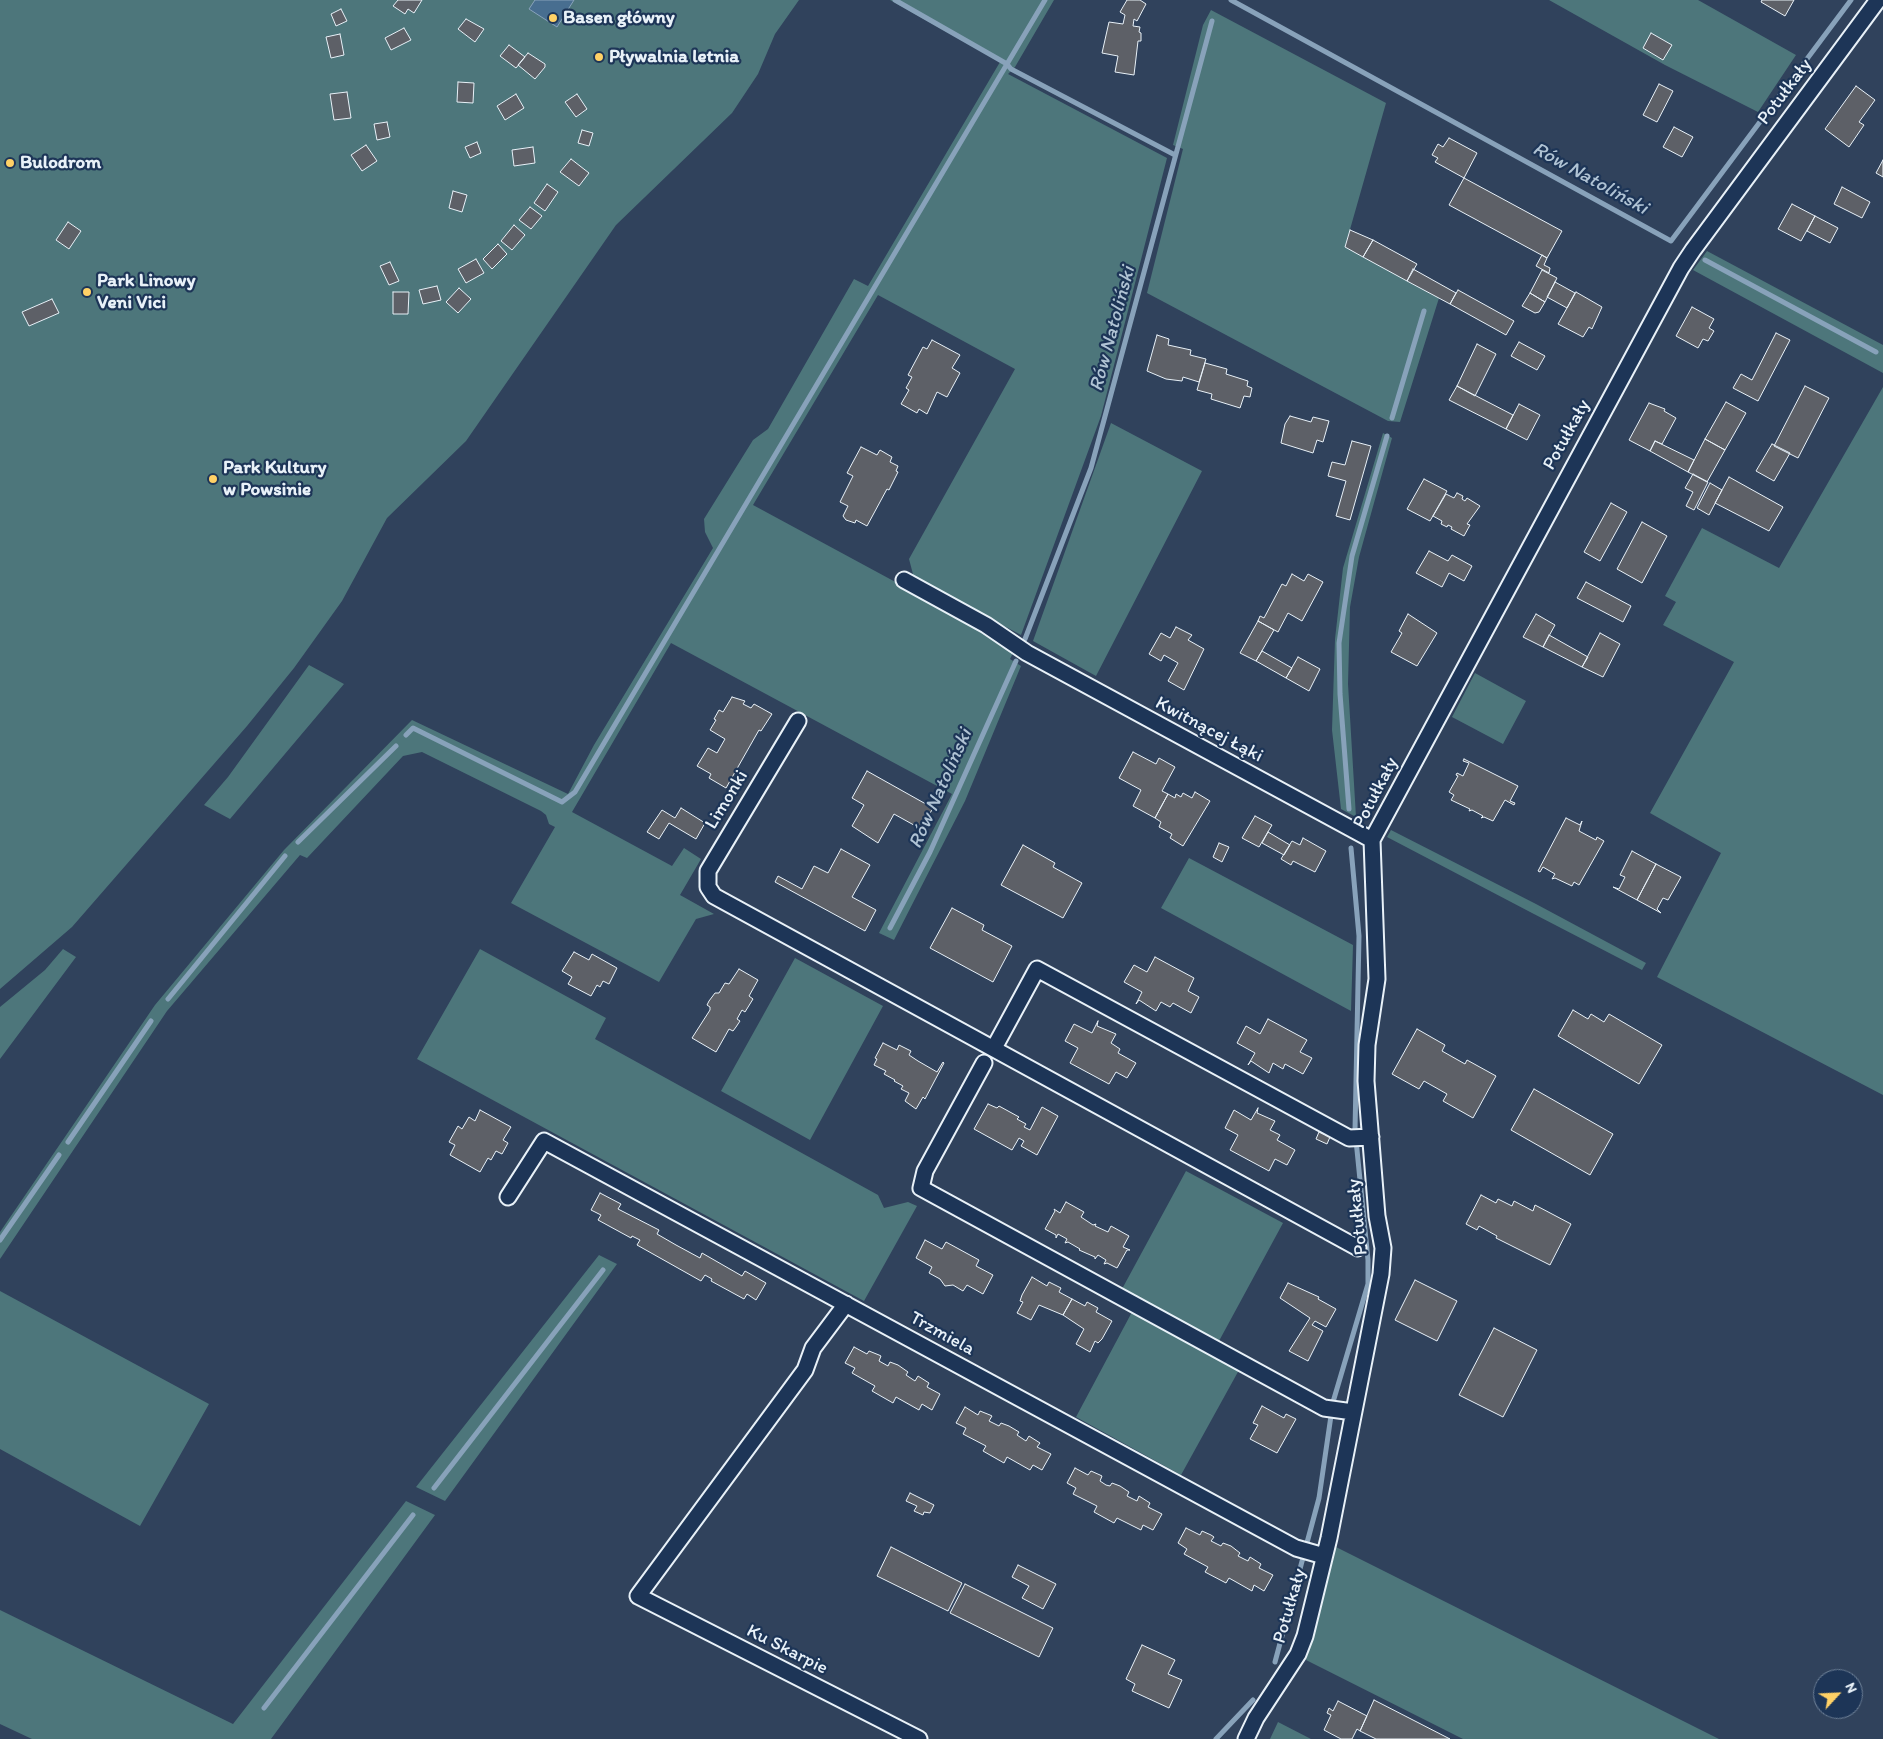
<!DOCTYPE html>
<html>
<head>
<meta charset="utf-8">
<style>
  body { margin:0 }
  #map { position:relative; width:1883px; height:1739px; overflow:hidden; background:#30425c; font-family:Itim,sans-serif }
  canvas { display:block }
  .north { position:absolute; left:1813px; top:1669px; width:50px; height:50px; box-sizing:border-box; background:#1d3557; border:1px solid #6e8097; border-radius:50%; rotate:65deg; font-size:14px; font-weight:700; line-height:20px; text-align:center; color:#e8f1f8 }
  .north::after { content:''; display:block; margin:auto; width:18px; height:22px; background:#ffd166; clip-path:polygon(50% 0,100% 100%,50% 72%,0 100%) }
</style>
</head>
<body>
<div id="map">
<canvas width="1883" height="1739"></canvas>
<div class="north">N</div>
</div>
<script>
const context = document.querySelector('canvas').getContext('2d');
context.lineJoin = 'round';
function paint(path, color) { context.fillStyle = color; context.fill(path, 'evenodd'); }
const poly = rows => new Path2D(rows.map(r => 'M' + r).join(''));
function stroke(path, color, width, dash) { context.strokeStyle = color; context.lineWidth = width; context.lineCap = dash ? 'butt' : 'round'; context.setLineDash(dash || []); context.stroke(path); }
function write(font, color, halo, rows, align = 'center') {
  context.font = font + ' Itim,sans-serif'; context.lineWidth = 4.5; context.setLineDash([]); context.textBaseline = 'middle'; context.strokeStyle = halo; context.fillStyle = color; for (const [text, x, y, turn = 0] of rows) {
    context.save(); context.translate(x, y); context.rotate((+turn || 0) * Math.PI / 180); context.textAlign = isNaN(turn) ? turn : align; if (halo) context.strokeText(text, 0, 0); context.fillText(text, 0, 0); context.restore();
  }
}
paint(poly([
  [0,0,799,0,775,34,758,74,732,113,616,225,466,441,387,518,342,601,294,668,247,726,72,927,0,989],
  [890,0,1054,0,1015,67,1008,74,1167,158,1101,416,1021,635,914,578,909,559,1015,369,878,295,753,505,901,585,1014,651,1010,659,1021,666,965,801,894,940,879,933,952,794,671,643,572,812,672,866,684,848,701,859,680,895,714,914,696,919,659,982,511,903,555,827,549,824,546,815,541,811,422,752,403,756,307,858,300,855,167,1011,0,1259,0,1232,155,1005,284,850,412,720,568,794,594,745,713,548,705,532,704,519,753,440,768,429,854,279,868,286,1000,62],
  [1549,0,1698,0,1796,55,1758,112,1665,65],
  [1211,10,1386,103,1345,247,1439,298,1400,422,1388,421,1147,293,1183,149,1173,145,1203,25],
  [1707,251,1883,345,1883,373,1693,270],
  [1883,387,1883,1095,1657,977,1721,853,1650,813,1734,662,1663,625,1676,602,1665,596,1702,528,1779,568],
  [1111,423,1202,471,1096,676,1033,641],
  [1383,433,1392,438,1359,557,1350,607,1348,684,1356,817,1341,809,1332,730,1335,639,1343,568],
  [309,665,344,684,230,819,204,805,228,777],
  [1475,673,1526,701,1503,744,1452,717],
  [1391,830,1536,904,1646,963,1642,970,1532,913,1387,837],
  [1189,858,1353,945,1351,1011,1161,908],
  [63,949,76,957,0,1059,0,1007,45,970],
  [480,949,606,1018,595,1039,878,1195,884,1208,908,1202,917,1206,864,1301,417,1059],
  [795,958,883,1006,810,1140,721,1091],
  [1186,1171,1283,1223,1219,1341,1122,1289],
  [599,1255,617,1264,445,1501,416,1487],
  [0,1291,209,1404,140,1526,0,1449],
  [1132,1312,1239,1370,1181,1475,1076,1417],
  [406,1501,435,1515,271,1739,32,1739,0,1724,0,1610,233,1724],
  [1334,1546,1719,1739,1463,1739,1306,1660],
  [1278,1722,1311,1739,1270,1739]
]), '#4d767b');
const water = poly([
  [535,0,574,0,557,27,529,9,535,0]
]);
paint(water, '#486e90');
stroke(water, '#88a2ba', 1);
stroke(poly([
  [895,0,1007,64,1011,69,1175,155],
  [1231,0,1671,241,1851,0],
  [1705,260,1876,352],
  [1392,418,1424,311],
  [1025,639,1091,468,1212,21],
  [406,735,413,728,562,802,575,792,1045,0],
  [1349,809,1340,694,1339,643,1352,556,1387,436],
  [298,842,396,746],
  [890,928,930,852,1016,661],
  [168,999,285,856],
  [68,1142,151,1021],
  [0,1240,59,1155],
  [434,1488,603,1270],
  [1275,1662,1319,1498,1333,1402,1368,1284,1368,1260,1355,1130,1359,936,1351,848],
  [264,1708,413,1515],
  [1216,1739,1253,1700]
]), '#88a2ba', 5);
const building = poly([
  [398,0,422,0,414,13,408,9,405,14,393,6,398,0],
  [1127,0,1140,0,1146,4,1137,21,1134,19,1133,26,1140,27,1139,32,1141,33,1141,41,1138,41,1134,75,1115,72,1118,56,1102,53,1109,22,1123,24,1125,15,1120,12,1127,0],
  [1762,0,1794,0,1785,16,1761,2,1762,0],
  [341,9,347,21,336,26,331,14,341,9],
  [466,19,484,29,475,42,458,29,466,19],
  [404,28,411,40,391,50,385,38,404,28],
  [1651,33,1672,45,1663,60,1643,48,1651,33],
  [340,34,344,55,331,58,326,37,340,34],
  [509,45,525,57,516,68,500,56,509,45],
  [528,53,545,64,545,67,535,79,518,65,528,53],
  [458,82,474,83,473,103,457,102,458,82],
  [1659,84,1673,91,1657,122,1643,115,1659,84],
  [1856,86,1875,100,1859,122,1864,125,1849,147,1825,129,1856,86],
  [347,92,351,118,334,120,330,94,347,92],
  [516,94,524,108,505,120,497,106,516,94],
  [577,94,587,109,576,117,565,102,577,94],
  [387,122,390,137,377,140,374,124,387,122],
  [1674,127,1693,137,1682,157,1663,147,1674,127],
  [582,130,593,133,589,146,578,143,582,130],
  [1449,138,1477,153,1464,178,1435,162,1438,158,1432,155,1438,144,1443,147,1449,138],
  [477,142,481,153,470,158,465,147,477,142],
  [366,145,377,161,362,171,351,155,366,145],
  [533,147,535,163,514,166,512,150,533,147],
  [571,159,589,173,579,186,560,172,571,159],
  [1883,160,1883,177,1876,173,1883,160],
  [1464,178,1562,231,1547,258,1449,205,1464,178],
  [547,184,558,192,545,211,534,203,547,184],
  [1842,187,1870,202,1862,218,1834,204,1842,187],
  [453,191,467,195,462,212,449,208,453,191],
  [1792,204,1815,216,1801,241,1778,229,1792,204],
  [530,207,542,216,531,229,519,220,530,207],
  [1815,216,1838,228,1830,243,1807,231,1815,216],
  [68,222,81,231,69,249,56,240,68,222],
  [514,225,525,235,512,250,501,241,514,225],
  [1350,230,1373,240,1363,257,1345,247,1350,230],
  [1373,240,1417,264,1407,281,1363,257,1373,240],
  [498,244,507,254,492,269,483,259,498,244],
  [1542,255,1547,258,1544,265,1550,268,1549,273,1536,266,1542,255],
  [476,259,484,273,466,283,458,269,476,259],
  [390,262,399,281,389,285,380,266,390,262],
  [1413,269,1456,293,1450,304,1407,281,1413,269],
  [1542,270,1557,278,1545,302,1530,293,1542,270],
  [1555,282,1575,293,1567,308,1547,297,1555,282],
  [437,286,441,300,423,304,419,290,437,286],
  [459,288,471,299,458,313,446,302,459,288],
  [1458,290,1514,321,1506,335,1450,304,1458,290],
  [393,292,409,292,408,314,393,314,393,292],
  [1576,292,1602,307,1592,329,1589,327,1583,337,1558,324,1576,292],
  [1530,293,1545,302,1539,312,1535,313,1522,306,1530,293],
  [52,299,59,313,29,326,22,312,52,299],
  [1692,307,1714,319,1709,328,1714,331,1708,341,1703,339,1698,348,1676,336,1692,307],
  [1776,333,1790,340,1758,401,1733,388,1741,374,1752,380,1776,333],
  [1157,335,1169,339,1168,345,1191,350,1190,355,1206,359,1199,382,1183,377,1182,381,1166,379,1147,371,1157,335],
  [932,340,960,355,952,368,960,373,947,397,937,392,927,414,919,409,917,413,901,404,909,390,906,388,912,377,908,375,923,347,927,349,932,340],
  [1519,342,1545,356,1537,370,1511,356,1519,342],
  [1477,344,1496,354,1475,396,1457,386,1477,344],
  [1205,363,1227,369,1226,374,1248,381,1247,386,1252,388,1250,397,1244,396,1240,408,1211,399,1212,394,1197,390,1205,363],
  [1457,386,1513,415,1506,429,1449,400,1457,386],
  [1805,386,1829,398,1798,458,1774,446,1805,386],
  [1726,402,1746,413,1725,450,1705,439,1726,402],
  [1649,403,1665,409,1664,411,1676,418,1662,444,1655,441,1650,451,1629,440,1649,403],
  [1519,404,1540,415,1527,440,1506,429,1519,404],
  [1290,416,1311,422,1313,417,1329,421,1323,442,1317,440,1313,453,1281,443,1285,424,1290,416],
  [1705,439,1725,450,1707,482,1688,472,1705,439],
  [1352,441,1371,446,1350,520,1336,516,1346,481,1328,476,1332,462,1345,465,1352,441],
  [1655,441,1694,460,1688,472,1650,451,1655,441],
  [1772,444,1790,453,1774,481,1756,471,1772,444],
  [861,447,877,455,880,450,892,457,890,462,898,466,896,471,898,472,889,490,887,489,867,526,856,520,855,523,846,520,843,516,848,506,840,502,853,476,847,473,861,447],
  [1693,474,1708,482,1694,510,1686,506,1693,492,1685,488,1693,474],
  [1729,477,1783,507,1769,531,1715,503,1729,477],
  [1424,479,1447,491,1430,521,1407,509,1424,479],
  [1710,483,1722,490,1709,515,1697,508,1710,483],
  [1457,493,1463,496,1462,499,1465,501,1467,498,1480,506,1467,524,1470,525,1464,536,1451,529,1452,527,1448,525,1447,527,1441,524,1442,521,1433,516,1446,494,1454,498,1457,493],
  [1611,503,1627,512,1600,561,1584,552,1611,503],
  [1642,522,1667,536,1642,583,1617,569,1642,522],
  [1429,551,1448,561,1452,555,1472,566,1464,581,1449,573,1442,587,1416,573,1429,551],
  [1292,574,1304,581,1308,574,1323,582,1302,621,1288,613,1278,632,1258,621,1260,616,1264,618,1282,584,1286,586,1292,574],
  [1586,582,1631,606,1623,622,1577,598,1586,582],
  [1408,614,1437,633,1417,666,1391,652,1402,633,1399,631,1408,614],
  [1536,614,1555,625,1543,647,1523,637,1536,614],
  [1258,621,1274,630,1256,661,1240,653,1258,621],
  [1176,627,1192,635,1188,640,1204,649,1184,690,1168,681,1178,663,1164,655,1161,661,1149,654,1161,633,1170,638,1176,627],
  [1600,633,1620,644,1603,677,1582,667,1600,633],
  [1549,635,1588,657,1582,667,1543,647,1549,635],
  [1262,651,1292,668,1286,678,1256,661,1262,651],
  [1298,657,1320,669,1309,691,1286,678,1298,657],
  [732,697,745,701,743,704,751,708,754,704,772,714,761,731,759,730,726,788,709,778,711,774,697,766,708,748,717,753,725,739,710,730,716,720,714,719,719,710,723,712,732,697],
  [1133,752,1156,764,1159,758,1175,767,1162,791,1168,794,1155,818,1133,806,1141,790,1119,778,1133,752],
  [1464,759,1518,786,1510,801,1515,803,1514,805,1505,800,1493,821,1484,817,1481,818,1483,816,1472,810,1469,811,1470,809,1451,800,1454,795,1449,792,1458,776,1456,775,1457,773,1463,776,1469,763,1463,761,1464,759],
  [867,771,933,808,921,829,894,814,878,843,852,826,864,805,852,798,867,771],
  [1195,792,1210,801,1183,846,1170,838,1172,834,1159,827,1161,822,1155,818,1168,794,1175,798,1176,794,1181,797,1183,793,1192,798,1195,792],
  [681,808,705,823,696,839,669,823,659,839,647,832,662,810,675,818,681,808],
  [1255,816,1272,825,1259,847,1242,838,1255,816],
  [1566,818,1580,825,1582,821,1579,831,1596,840,1597,837,1604,841,1579,885,1574,882,1572,886,1555,878,1552,879,1555,874,1543,867,1540,872,1538,871,1566,818],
  [1268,832,1290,845,1284,855,1262,843,1268,832],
  [1303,838,1326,851,1315,872,1293,861,1291,865,1281,859,1292,841,1300,845,1303,838],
  [1219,843,1229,847,1222,862,1213,857,1219,843],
  [1023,845,1055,863,1053,867,1082,883,1063,918,1001,885,1023,845],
  [841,849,870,865,852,897,876,910,865,931,775,882,778,876,802,889,814,866,828,873,841,849],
  [1632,851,1656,864,1637,900,1613,887,1619,889,1625,877,1620,875,1632,851],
  [1656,864,1681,877,1668,900,1663,898,1657,909,1661,913,1637,900,1656,864],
  [952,908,984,925,982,930,1012,946,993,982,930,948,952,908],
  [574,952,589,960,592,954,617,968,609,984,603,981,600,987,597,985,591,996,568,984,572,977,562,971,574,952],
  [1155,957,1194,978,1188,991,1199,997,1191,1013,1173,1003,1170,1007,1161,1002,1156,1011,1139,1000,1136,1004,1142,992,1124,982,1134,965,1147,972,1155,957],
  [739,969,758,980,749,996,753,999,745,1012,742,1010,737,1019,740,1021,736,1027,733,1031,729,1029,716,1052,692,1038,710,1010,710,1007,707,1005,709,1001,715,993,719,993,725,983,729,984,739,969],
  [1573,1010,1588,1019,1591,1014,1604,1022,1609,1014,1662,1045,1639,1084,1558,1036,1573,1010],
  [1268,1019,1307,1040,1300,1052,1312,1058,1303,1074,1285,1064,1283,1069,1273,1063,1269,1073,1251,1061,1248,1065,1255,1053,1237,1043,1246,1026,1260,1034,1268,1019],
  [1098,1021,1097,1026,1116,1034,1111,1043,1120,1049,1118,1053,1136,1063,1127,1078,1116,1072,1109,1084,1070,1063,1078,1048,1065,1041,1074,1024,1092,1033,1098,1021],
  [1417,1029,1445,1045,1442,1051,1465,1064,1467,1060,1496,1076,1473,1118,1443,1101,1447,1094,1424,1081,1419,1089,1392,1074,1417,1029],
  [883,1043,897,1050,899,1045,911,1051,909,1055,918,1061,937,1072,943,1062,944,1063,925,1099,923,1097,916,1109,905,1101,909,1093,901,1089,903,1086,894,1081,895,1080,884,1074,886,1071,874,1065,877,1059,875,1058,883,1043],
  [1534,1089,1613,1134,1590,1175,1511,1130,1534,1089],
  [988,1104,997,1108,999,1106,1019,1117,1017,1119,1026,1124,1024,1127,1030,1130,1042,1107,1058,1116,1037,1155,1021,1146,1024,1141,1019,1138,1012,1150,974,1129,988,1104],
  [1258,1108,1257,1113,1275,1121,1270,1130,1280,1135,1277,1140,1295,1150,1287,1165,1275,1159,1269,1171,1230,1150,1238,1135,1225,1128,1234,1110,1251,1120,1258,1108],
  [480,1110,511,1127,503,1140,508,1143,502,1154,496,1151,491,1160,488,1158,480,1172,450,1155,455,1145,449,1142,458,1126,462,1129,469,1117,475,1121,480,1110],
  [1319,1132,1330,1137,1327,1144,1316,1139,1319,1132],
  [600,1193,621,1204,618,1209,659,1230,657,1234,676,1245,700,1258,702,1253,742,1276,745,1271,766,1283,756,1300,747,1294,744,1299,711,1281,712,1279,705,1275,701,1281,637,1245,640,1240,632,1236,631,1238,598,1220,601,1215,591,1210,600,1193],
  [1481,1195,1496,1203,1498,1199,1512,1206,1514,1201,1533,1211,1535,1205,1571,1224,1550,1265,1496,1238,1497,1236,1479,1226,1477,1230,1466,1224,1481,1195],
  [1066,1202,1084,1212,1081,1217,1093,1225,1096,1224,1095,1226,1108,1232,1111,1226,1129,1236,1123,1247,1130,1250,1127,1250,1117,1268,1107,1263,1104,1264,1106,1260,1098,1255,1095,1259,1095,1257,1079,1250,1080,1249,1068,1242,1065,1243,1067,1239,1058,1234,1056,1238,1056,1235,1045,1229,1055,1211,1054,1209,1060,1213,1066,1202],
  [925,1240,942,1249,946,1242,979,1260,976,1266,993,1275,983,1294,967,1285,963,1291,953,1285,945,1286,940,1279,929,1273,932,1267,916,1258,925,1240],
  [1032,1277,1047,1286,1049,1282,1061,1288,1059,1292,1072,1299,1063,1315,1039,1305,1031,1320,1017,1313,1023,1302,1020,1301,1022,1295,1032,1277],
  [1415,1280,1457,1301,1437,1341,1395,1320,1415,1280],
  [1288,1283,1319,1297,1318,1299,1336,1309,1326,1327,1315,1321,1312,1325,1323,1331,1308,1361,1289,1351,1310,1318,1280,1298,1288,1283],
  [1072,1299,1085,1306,1087,1302,1098,1308,1096,1312,1112,1321,1102,1339,1098,1343,1095,1341,1090,1352,1076,1344,1084,1329,1063,1315,1072,1299],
  [1494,1328,1537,1350,1503,1417,1459,1395,1494,1328],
  [854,1347,867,1354,869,1351,879,1355,881,1356,879,1361,888,1366,890,1362,898,1365,908,1372,906,1375,915,1381,918,1376,929,1383,927,1387,940,1394,932,1410,922,1404,919,1410,896,1397,893,1403,872,1391,875,1386,852,1373,855,1368,845,1363,854,1347],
  [1262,1406,1284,1418,1286,1414,1296,1419,1277,1453,1250,1439,1258,1425,1253,1423,1262,1406],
  [965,1407,978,1415,980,1411,990,1415,992,1416,989,1421,999,1426,1001,1423,1009,1426,1019,1432,1017,1435,1026,1441,1029,1436,1040,1443,1037,1447,1051,1454,1042,1470,1033,1465,1030,1470,1007,1457,1004,1463,983,1451,986,1446,963,1434,966,1428,956,1423,965,1407],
  [1075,1468,1088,1475,1091,1471,1100,1475,1102,1476,1100,1481,1106,1485,1110,1486,1112,1483,1120,1486,1129,1492,1127,1496,1137,1501,1139,1496,1150,1503,1148,1507,1162,1514,1153,1530,1143,1525,1141,1530,1117,1518,1114,1523,1094,1512,1097,1506,1073,1494,1076,1488,1067,1483,1075,1468],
  [910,1493,934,1505,930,1513,924,1512,923,1515,914,1511,917,1506,906,1501,910,1493],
  [1186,1528,1200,1535,1202,1531,1211,1535,1214,1537,1211,1541,1221,1546,1223,1543,1231,1546,1240,1553,1238,1556,1248,1561,1250,1557,1261,1564,1259,1568,1273,1575,1264,1591,1254,1585,1252,1591,1229,1578,1226,1583,1205,1572,1208,1567,1184,1554,1187,1549,1178,1543,1186,1528],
  [891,1547,962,1583,948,1611,877,1576,891,1547],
  [1018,1565,1056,1584,1043,1609,1022,1598,1029,1586,1012,1577,1018,1565],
  [965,1584,1053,1628,1039,1657,950,1613,965,1584],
  [1142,1645,1175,1660,1168,1674,1182,1680,1169,1708,1132,1691,1135,1684,1126,1679,1142,1645],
  [1374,1700,1450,1739,1376,1739,1360,1731,1374,1700],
  [1338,1701,1367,1716,1360,1731,1357,1729,1352,1739,1341,1739,1324,1730,1331,1715,1327,1713,1329,1708,1333,1711,1338,1701]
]);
paint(building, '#5d6067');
stroke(building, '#e8f1f8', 1);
const street = poly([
  [904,580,986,625,1027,653,1372,840],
  [798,721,708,871,708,887,714,896,1358,1248],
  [994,1048,1037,969,1349,1138,1371,1137],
  [984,1063,925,1171,921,1188,1324,1408,1353,1412],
  [508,1197,544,1141,1296,1548,1324,1556],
  [846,1304,813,1348,805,1370,638,1596,919,1739],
  [1246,1739,1256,1718,1298,1654,1305,1636,1329,1538,1381,1274,1383,1248,1377,1216,1366,1081,1367,1045,1377,979,1372,840,1681,268,1693,250,1878,0]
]);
stroke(street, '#e8f1f8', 19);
stroke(street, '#1d3557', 15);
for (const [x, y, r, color] of [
  [553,18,5,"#ffd166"],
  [599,57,5,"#ffd166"],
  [10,163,5,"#ffd166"],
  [87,292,5,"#ffd166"],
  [213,479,5,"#ffd166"]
]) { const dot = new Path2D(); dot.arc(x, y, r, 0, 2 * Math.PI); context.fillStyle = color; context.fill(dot); stroke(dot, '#1d3557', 2); }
write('bold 19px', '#e8f1f8', '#1d3557', [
  ["Basen główny",563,18],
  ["Pływalnia letnia",609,57],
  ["Bulodrom",20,163],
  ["Park Linowy",97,281],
  ["Veni Vici",97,303],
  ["Park Kultury",223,468],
  ["w Powsinie",223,490]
], 'left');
write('19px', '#e8f1f8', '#1d3557', [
  ["Potułkały",1785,92,-53],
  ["Potułkały",1567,435,-61],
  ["Kwitnącej Łąki",1209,730,28],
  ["Potułkały",1376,793,-63],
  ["Limonki",727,800,-59],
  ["Potułkały",1358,1217,-96],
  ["Trzmiela",942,1334,29],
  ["Potułkały",1290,1606,-74],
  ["Ku Skarpie",787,1650,27]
]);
write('italic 20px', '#b0c3d4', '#1d3557', [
  ["Rów Natoliński",1590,179,29],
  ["Rów Natoliński",1113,329,-75],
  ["Rów Natoliński",941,789,-66]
]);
</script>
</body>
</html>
